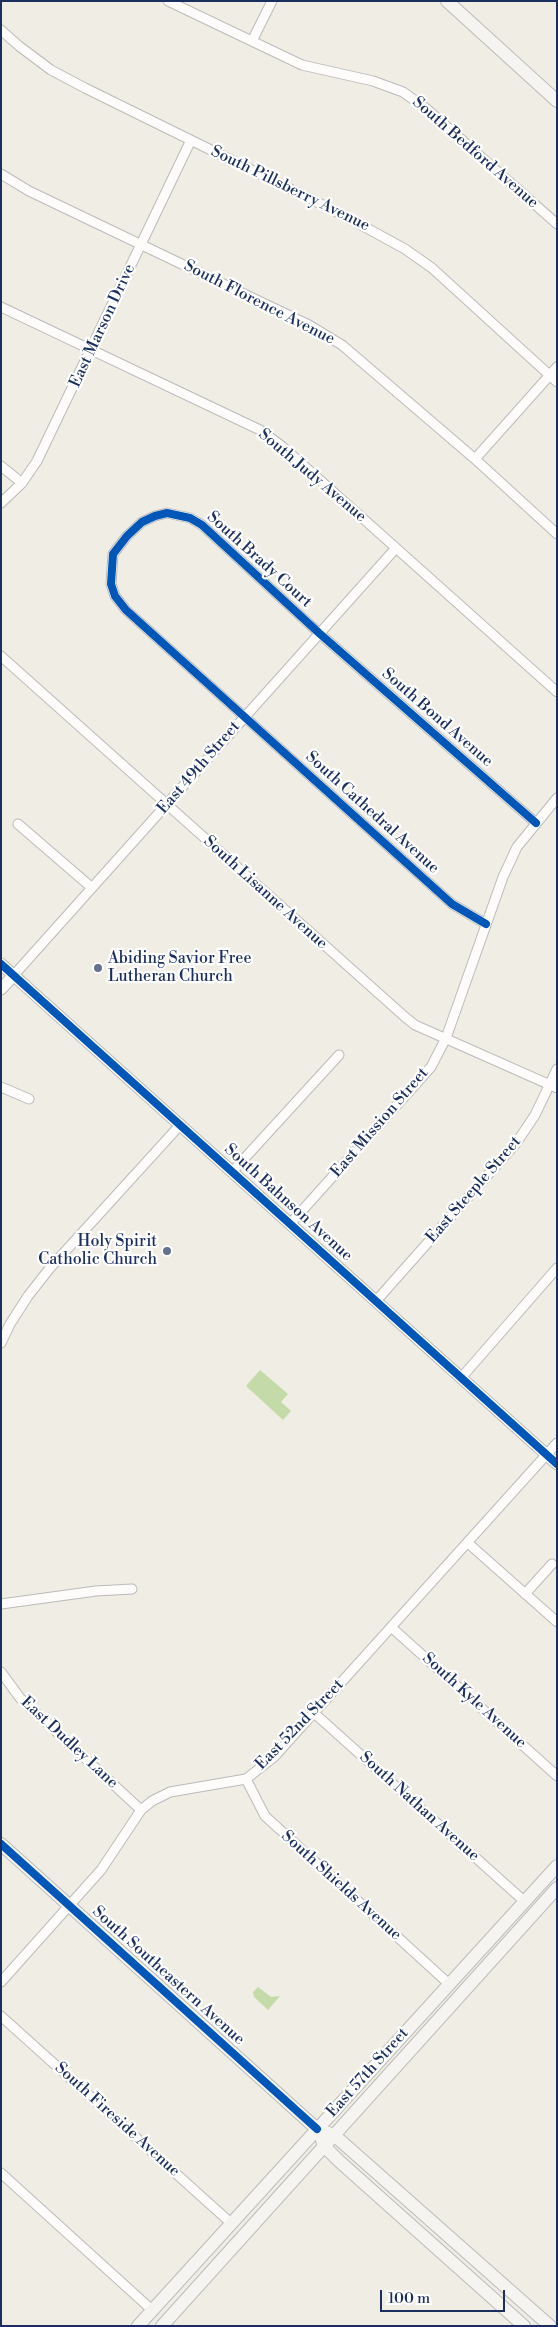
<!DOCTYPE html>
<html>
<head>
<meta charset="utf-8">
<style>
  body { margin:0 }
  #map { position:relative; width:558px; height:2327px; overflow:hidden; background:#efede4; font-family:"Libre Bodoni",serif }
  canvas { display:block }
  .frame { position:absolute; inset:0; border:2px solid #1b2f5e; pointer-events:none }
  .scale { position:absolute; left:380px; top:2290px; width:125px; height:22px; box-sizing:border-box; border:2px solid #1b2f5e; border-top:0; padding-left:6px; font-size:15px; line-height:18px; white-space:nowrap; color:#1b2f5e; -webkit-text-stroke:4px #fff; paint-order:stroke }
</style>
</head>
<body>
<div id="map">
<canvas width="558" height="2327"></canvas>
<div class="frame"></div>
<div class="scale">100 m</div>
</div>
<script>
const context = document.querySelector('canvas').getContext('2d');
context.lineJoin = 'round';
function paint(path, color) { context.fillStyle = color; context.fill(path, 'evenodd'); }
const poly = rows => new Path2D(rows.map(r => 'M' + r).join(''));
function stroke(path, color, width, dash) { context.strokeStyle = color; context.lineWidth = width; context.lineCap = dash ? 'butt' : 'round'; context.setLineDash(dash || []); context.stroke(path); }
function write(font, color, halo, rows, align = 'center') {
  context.font = font + ' "Libre Bodoni",serif'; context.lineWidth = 4.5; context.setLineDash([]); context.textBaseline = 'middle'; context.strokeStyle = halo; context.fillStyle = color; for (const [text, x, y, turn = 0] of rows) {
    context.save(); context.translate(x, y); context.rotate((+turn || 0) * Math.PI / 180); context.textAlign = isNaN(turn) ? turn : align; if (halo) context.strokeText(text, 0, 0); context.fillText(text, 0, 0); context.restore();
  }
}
paint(poly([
  [260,1370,288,1394,281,1402,291,1411,283,1420,246,1386],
  [258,1987,271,1997,280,1996,268,2010,254,1997,253,1992]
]), '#c4daa8');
const minor = poly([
  [168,1,302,65,373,81,403,92,428,110,557,224],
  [1,30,19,46,51,70,85,88,343,215,405,249,432,268,557,382],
  [252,41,272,1],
  [1,174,29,191,309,325,342,345,475,459,557,534],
  [1,307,260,430,283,447,557,692],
  [475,459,557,367],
  [1,466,22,483],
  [1,503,22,483,37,461,191,140],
  [1,656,405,1017,415,1025,557,1088],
  [18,824,91,887],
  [486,924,452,904,126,610,115,596,111,584,113,554,127,536,142,522,155,516,167,513,190,518,202,525,319,633,536,823],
  [14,975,396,548],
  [1,1087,29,1099],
  [232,1172,339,1055],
  [290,1224,431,1067,446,1038,503,877,517,847,557,798],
  [376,1301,517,1142,535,1115,557,1069],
  [1,1343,10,1324,28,1296,50,1268,181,1124],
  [461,1378,557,1268],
  [468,1543,557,1622],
  [525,1594,552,1564],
  [1,1604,96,1591,132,1589],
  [391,1627,557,1776],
  [1,1672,20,1698,141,1810],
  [314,1713,524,1901],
  [246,1779,265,1816,449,1984],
  [1,1982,101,1870,141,1810,152,1801,170,1792,246,1779,274,1757,557,1443],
  [1,2016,232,2224],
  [1,2173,152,2310]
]);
const tertiary = poly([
  [1,964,557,1464],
  [1,989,14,975]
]);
const secondary = poly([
  [447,1,557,101],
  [1,1844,317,2129,334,2135,550,2326],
  [322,2140,324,2146,339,2161,524,2326],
  [138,2326,557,1866],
  [162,2326,557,1888]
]);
stroke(minor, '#babbba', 11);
stroke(tertiary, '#babbba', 13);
stroke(secondary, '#babbba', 14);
stroke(minor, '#fdfcfb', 9);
stroke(tertiary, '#fdfcfb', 11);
stroke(secondary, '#f6f4f0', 12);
stroke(poly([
  [486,924,452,904,126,610,115,596,111,584,113,554,127,536,142,522,155,516,167,513,190,518,202,525,319,633,536,823],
  [1,964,557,1464],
  [1,1844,317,2129]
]), '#0057b8', 8);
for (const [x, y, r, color] of [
  [98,968,5,"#65728d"],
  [167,1251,5,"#65728d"]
]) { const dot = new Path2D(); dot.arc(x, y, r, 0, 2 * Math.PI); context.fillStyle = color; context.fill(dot); stroke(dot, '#fff', 2); }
write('16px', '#1b2f5e', '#fff', [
  ["South Bedford Avenue",475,153,41],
  ["South Pillsberry Avenue",290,189,26],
  ["South Florence Avenue",259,303,27],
  ["East Marson Drive",103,326,-65],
  ["South Judy Avenue",312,476,40],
  ["South Brady Court",259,560,42],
  ["South Bond Avenue",437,718,41],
  ["East 49th Street",199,768,-49],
  ["South Cathedral Avenue",372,813,42],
  ["South Lisanne Avenue",265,893,42],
  ["East Mission Street",380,1123,-49],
  ["East Steeple Street",474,1190,-49],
  ["South Bahnson Avenue",288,1203,42],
  ["South Kyle Avenue",474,1701,42],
  ["East 52nd Street",300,1725,-46],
  ["East Dudley Lane",69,1743,43],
  ["South Nathan Avenue",419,1807,42],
  ["South Shields Avenue",341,1886,42],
  ["South Southeastern Avenue",168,1976,42],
  ["East 57th Street",368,2073,-48],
  ["South Fireside Avenue",117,2120,42]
]);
write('16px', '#1b2f5e', '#fff', [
  ["Abiding Savior Free",108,959],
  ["Lutheran Church",108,977],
  ["Holy Spirit",157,1242,"right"],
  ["Catholic Church",157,1260,"right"]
], 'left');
</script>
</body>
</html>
